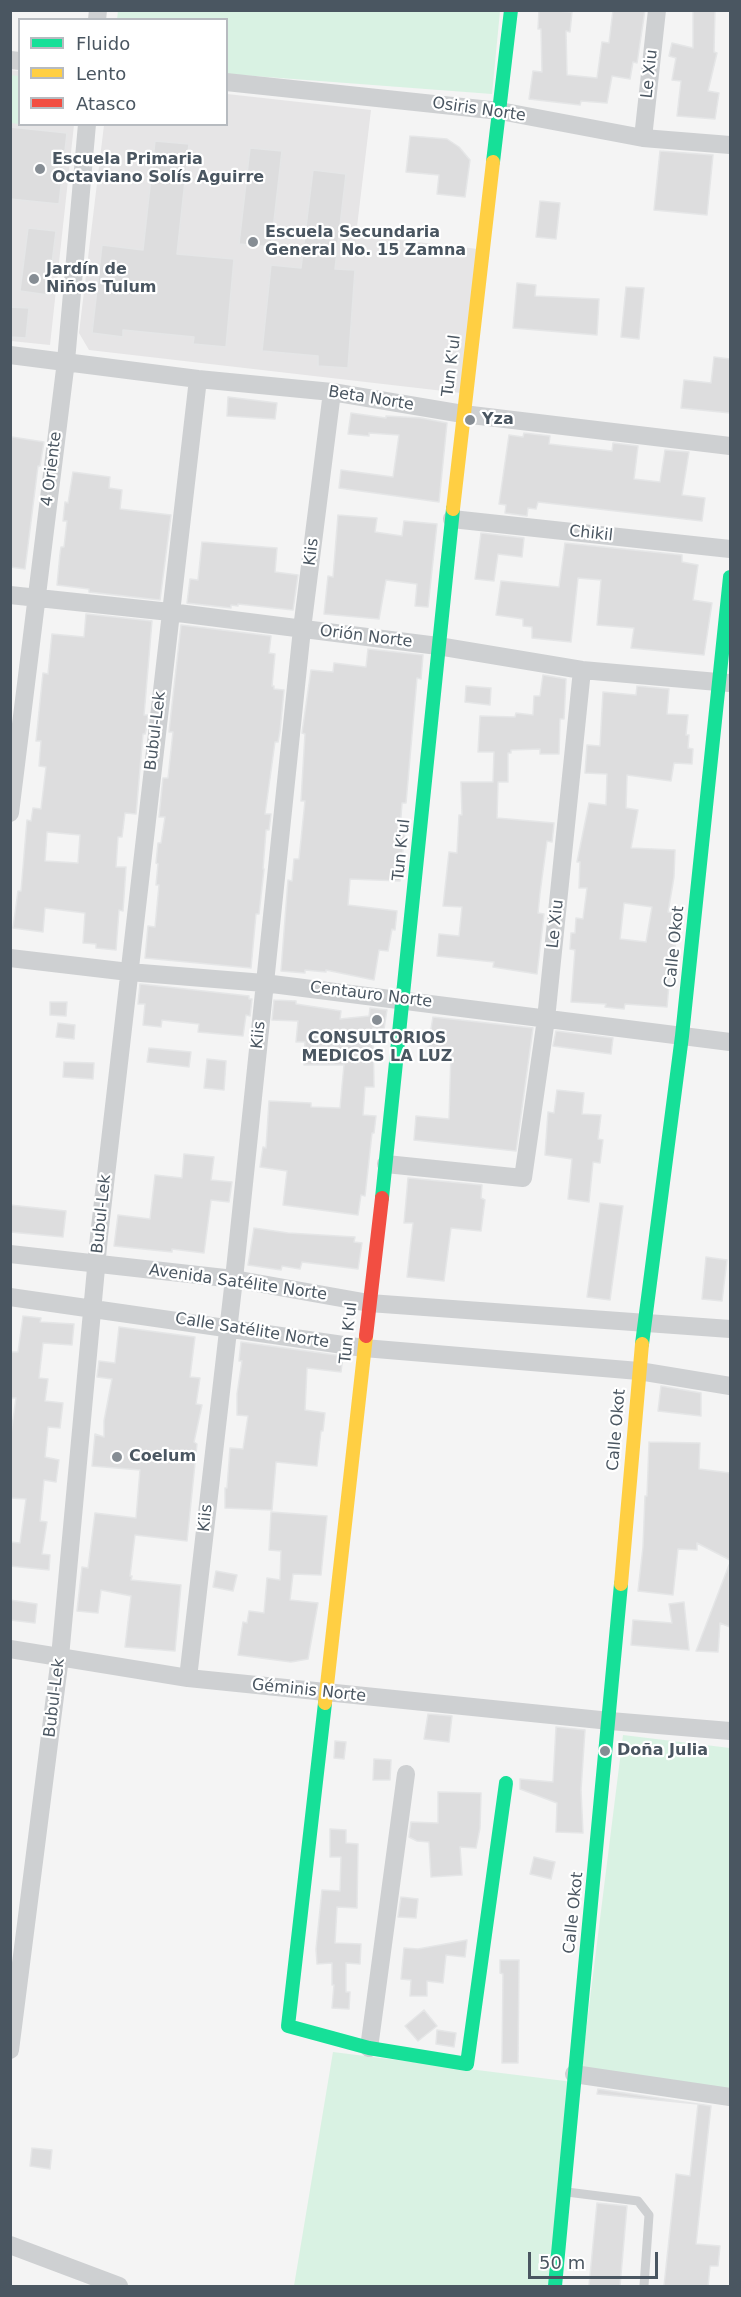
<!DOCTYPE html>
<html>
<head>
<meta charset="utf-8">
<style>
  body { margin:0 }
  #map { position:relative; width:741px; height:2297px; overflow:hidden; background:#f4f4f4; font-family:"DejaVu Sans",sans-serif }
  canvas { display:block }
  .frame { position:absolute; inset:0; border:12px solid #4a5661; pointer-events:none }
  .legend { position:absolute; left:18px; top:18px; width:210px; height:108px; box-sizing:border-box; background:#fff; border:2px solid #b7bbc0; margin:0; padding:8px 10px; list-style:none; font-size:18px; color:#4a5661 }
  .legend li { display:flex; align-items:center; gap:12px; height:30px }
  .legend b { width:30px; border:2px solid #b7bbc0 }
  .scale { position:absolute; left:528px; top:2252px; width:130px; height:27px; box-sizing:border-box; border:3px solid #4a5661; border-top:0; padding-left:8px; font-size:18px; line-height:21px; white-space:nowrap; color:#4a5661; -webkit-text-stroke:4px #fff; paint-order:stroke }
</style>
</head>
<body>
<div id="map">
<canvas width="741" height="2297"></canvas>
<div class="frame"></div>
<ul class="legend">
<li><b style="height:8px;background:#16e098"></b>Fluido</li>
<li><b style="height:8px;background:#ffcf43"></b>Lento</li>
<li><b style="height:8px;background:#f24e42"></b>Atasco</li>
</ul>
<div class="scale">50 m</div>
</div>
<script>
const context = document.querySelector('canvas').getContext('2d');
context.lineJoin = 'round';
function paint(path, color) { context.fillStyle = color; context.fill(path, 'evenodd'); }
const poly = rows => new Path2D(rows.map(r => 'M' + r).join(''));
function stroke(path, color, width, dash) { context.strokeStyle = color; context.lineWidth = width; context.lineCap = dash ? 'butt' : 'round'; context.setLineDash(dash || []); context.stroke(path); }
function write(font, color, halo, rows, align = 'center') {
  context.font = font + ' "DejaVu Sans",sans-serif'; context.lineWidth = 4.5; context.setLineDash([]); context.textBaseline = 'middle'; context.strokeStyle = halo; context.fillStyle = color; for (const [text, x, y, turn = 0] of rows) {
    context.save(); context.translate(x, y); context.rotate((+turn || 0) * Math.PI / 180); context.textAlign = isNaN(turn) ? turn : align; if (halo) context.strokeText(text, 0, 0); context.fillText(text, 0, 0); context.restore();
  }
}
paint(poly([
  [11,70,19,71,20,124,74,125,50,345,11,341],
  [227,94,371,110,356,235,478,249,461,393,89,350,79,333,104,125,226,124]
]), '#e6e5e6');
paint(poly([
  [118,10,500,11,492,94,227,74,226,20,117,20],
  [10,75,19,76,19,124,11,123],
  [623,1735,730,1748,730,2089,581,2071],
  [333,2052,573,2082,552,2286,294,2286]
]), '#d9f2e3');
const building = poly([
  [539,10,572,12,570,32,566,31,567,75,597,78,602,42,609,43,613,10,645,10,637,63,633,62,630,79,612,76,607,103,581,101,580,105,529,99,533,71,542,72,541,29,538,29,539,10],
  [693,10,715,10,714,52,717,53,708,91,719,93,715,119,677,116,681,81,672,80,676,58,669,56,672,43,693,48,693,10],
  [10,127,67,133,59,204,10,199,10,127],
  [410,136,447,139,459,147,470,160,465,197,437,194,439,175,406,172,410,136],
  [155,141,189,144,177,254,234,259,226,347,193,344,194,337,123,330,123,337,92,333,102,245,143,250,155,141],
  [250,148,282,151,271,247,239,244,250,148],
  [660,151,713,155,707,215,654,210,660,151],
  [313,170,346,174,335,269,355,270,348,368,318,366,318,356,262,351,271,265,301,268,313,170],
  [540,201,560,203,556,239,536,237,540,201],
  [28,228,56,231,48,295,20,291,28,228],
  [517,283,536,285,535,296,599,299,597,335,513,328,517,283],
  [626,287,644,288,639,339,621,337,626,287],
  [10,307,29,308,26,338,10,337,10,307],
  [714,357,730,359,730,413,681,408,684,380,711,383,714,357],
  [228,397,277,403,275,419,227,416,228,397],
  [351,413,386,418,386,416,421,418,447,423,439,502,339,488,341,470,393,477,399,435,369,433,369,436,348,434,351,413],
  [524,433,550,436,549,444,566,446,612,451,613,443,638,446,634,479,660,482,665,450,689,452,682,495,705,498,702,521,538,502,536,509,528,508,527,516,505,513,506,505,499,504,509,435,523,437,524,433],
  [12,437,44,442,40,466,38,466,25,569,10,567,10,449,12,437],
  [73,472,110,477,109,488,122,490,120,509,171,515,160,600,89,592,89,589,57,585,60,554,61,547,64,547,67,521,63,521,65,502,68,503,73,472],
  [338,515,377,518,375,532,402,536,404,521,437,524,428,607,415,606,417,584,386,580,379,619,324,614,328,576,333,577,338,515],
  [481,533,524,538,522,557,498,554,494,581,475,579,481,533],
  [202,542,277,548,275,572,298,575,293,610,238,604,238,606,231,605,231,608,187,603,190,579,198,580,202,542],
  [565,543,682,555,682,562,698,565,693,600,712,603,704,655,631,648,634,628,597,625,601,580,578,578,571,642,532,638,532,627,523,626,523,619,496,615,501,581,559,587,565,543],
  [86,614,152,621,144,715,148,715,146,730,145,734,143,734,136,814,125,813,122,837,118,837,116,867,126,867,123,911,119,910,116,950,96,948,96,944,83,943,85,913,45,908,43,932,13,928,18,891,21,891,27,820,31,821,33,808,41,809,46,767,39,766,41,741,36,741,43,673,48,674,52,634,84,637,86,614],
  [47,832,80,835,78,863,45,861,47,832],
  [181,625,271,636,269,653,275,654,272,686,274,686,274,689,284,690,280,731,278,742,275,742,265,814,271,814,269,830,266,830,263,869,264,869,259,914,256,914,251,968,145,958,148,926,155,927,159,885,156,885,158,864,156,863,158,843,161,843,165,817,159,817,163,778,168,778,173,732,169,732,181,625],
  [368,649,423,655,421,679,417,678,406,803,402,803,400,830,405,830,400,881,350,879,348,905,397,911,395,930,392,929,388,951,379,950,374,980,326,970,326,972,305,970,305,973,281,971,288,880,292,881,294,859,299,859,305,801,301,801,305,734,302,733,311,670,333,672,334,663,366,667,368,649],
  [543,675,566,679,564,719,560,719,559,754,540,754,540,749,511,750,511,753,508,753,508,782,498,782,497,818,554,823,552,842,547,841,540,893,538,913,544,914,537,974,493,967,494,962,437,956,439,934,459,936,462,907,443,906,449,852,457,853,459,815,462,815,461,782,493,782,494,752,478,752,480,716,515,717,516,713,533,715,534,696,540,696,543,675],
  [466,686,491,688,490,705,465,702,466,686],
  [637,686,669,689,667,714,688,715,686,735,689,735,688,748,693,749,692,764,674,763,671,781,627,775,626,808,638,810,631,848,675,850,674,877,668,912,679,914,672,974,670,973,667,1007,625,1004,624,1009,605,1007,606,1004,571,1002,575,950,570,949,571,933,575,933,576,918,583,919,587,888,579,888,580,862,577,862,589,803,606,805,607,774,585,773,587,745,600,746,603,692,636,695,637,686],
  [624,903,652,907,646,942,620,939,624,903],
  [140,984,249,996,249,999,252,999,250,1016,246,1015,243,1036,198,1032,199,1024,162,1020,161,1027,143,1025,145,1004,138,1004,140,984],
  [274,1000,296,1001,296,1004,341,1011,340,1019,369,1016,370,1008,387,1010,384,1029,373,1028,374,1087,365,1087,363,1115,376,1116,374,1133,372,1133,365,1196,361,1195,358,1215,283,1205,287,1171,260,1167,263,1147,266,1148,269,1101,311,1103,311,1107,340,1108,344,1065,304,1065,305,1042,296,1042,298,1021,272,1020,274,1000],
  [50,1002,67,1002,66,1016,50,1015,50,1002],
  [433,1017,533,1028,516,1151,414,1140,416,1116,449,1119,451,1052,428,1047,433,1017],
  [58,1023,75,1025,74,1039,56,1037,58,1023],
  [556,1031,613,1038,611,1054,553,1046,556,1031],
  [149,1048,191,1052,189,1067,147,1062,149,1048],
  [207,1059,226,1061,224,1090,204,1088,207,1059],
  [64,1062,94,1063,93,1079,63,1077,64,1062],
  [557,1090,584,1093,582,1114,601,1115,598,1139,603,1140,600,1163,593,1162,589,1202,568,1199,572,1159,545,1155,548,1112,554,1113,557,1090],
  [184,1154,214,1157,211,1180,232,1182,229,1202,211,1200,204,1253,172,1249,172,1252,114,1246,118,1215,150,1219,155,1175,182,1178,184,1154],
  [408,1178,482,1185,481,1198,485,1200,481,1231,451,1228,444,1281,407,1277,413,1223,404,1223,408,1178],
  [600,1203,623,1206,610,1300,587,1297,600,1203],
  [10,1205,66,1211,63,1237,10,1232,10,1205],
  [254,1228,288,1233,355,1237,354,1242,362,1243,358,1269,302,1262,300,1269,282,1266,281,1270,248,1265,254,1228],
  [706,1257,727,1260,722,1301,702,1299,706,1257],
  [23,1316,41,1318,40,1322,74,1324,72,1345,43,1343,39,1378,48,1379,45,1401,63,1403,60,1428,48,1427,45,1457,59,1460,56,1482,44,1480,40,1521,47,1522,42,1554,50,1555,49,1570,10,1566,10,1542,20,1543,26,1499,10,1498,10,1441,16,1398,10,1398,10,1352,18,1352,23,1316],
  [119,1327,195,1337,190,1377,200,1378,196,1404,202,1405,194,1442,197,1444,187,1541,135,1535,130,1576,132,1576,131,1580,181,1585,175,1651,125,1647,131,1596,101,1590,98,1613,77,1611,82,1567,88,1568,95,1513,136,1518,140,1470,92,1466,95,1434,104,1437,104,1421,112,1379,97,1377,99,1361,115,1363,119,1327],
  [241,1342,343,1356,341,1372,307,1368,305,1410,325,1413,323,1431,321,1431,317,1466,276,1462,272,1510,225,1508,225,1488,227,1488,230,1448,243,1449,248,1416,237,1415,237,1394,242,1361,239,1361,241,1342],
  [661,1386,701,1393,701,1416,658,1411,661,1386],
  [649,1442,700,1443,699,1469,730,1473,730,1560,697,1543,697,1550,678,1549,673,1595,638,1591,643,1547,645,1496,647,1496,649,1442],
  [271,1512,327,1516,321,1575,293,1574,290,1600,318,1603,308,1659,291,1662,238,1655,243,1622,247,1623,249,1611,264,1613,267,1578,280,1580,281,1551,269,1550,271,1512],
  [729,1565,730,1627,720,1623,718,1652,696,1651,729,1565],
  [216,1571,237,1575,233,1591,213,1587,216,1571],
  [10,1600,37,1604,35,1623,10,1620,10,1600],
  [684,1602,689,1650,631,1645,633,1620,672,1623,669,1604,684,1602],
  [428,1714,452,1716,449,1742,424,1739,428,1714],
  [556,1727,585,1730,581,1790,583,1833,556,1832,557,1803,520,1789,520,1779,553,1782,556,1727],
  [335,1741,346,1742,344,1759,334,1758,335,1741],
  [374,1759,391,1760,390,1780,373,1780,374,1759],
  [438,1792,481,1793,480,1828,476,1848,460,1847,462,1875,431,1877,429,1842,417,1841,409,1837,411,1822,438,1823,438,1792],
  [330,1829,346,1830,346,1843,358,1844,357,1908,337,1907,335,1943,361,1944,360,1964,346,1963,346,1992,350,1992,349,2009,332,2008,334,1985,332,1985,332,1963,317,1964,316,1949,322,1890,340,1891,341,1857,330,1857,330,1829],
  [534,1857,555,1862,551,1879,530,1874,534,1857],
  [401,1897,418,1899,416,1918,398,1917,401,1897],
  [467,1940,465,1957,446,1955,443,1983,427,1981,427,1996,410,1996,411,1980,401,1979,404,1948,418,1949,467,1940],
  [500,1960,519,1960,518,2063,502,2063,503,1974,500,1973,500,1960],
  [424,2010,437,2026,418,2041,405,2026,424,2010],
  [437,2030,456,2033,454,2047,436,2044,437,2030],
  [598,2089,711,2106,696,2244,720,2246,718,2266,710,2266,708,2286,664,2286,676,2174,690,2176,698,2104,597,2094,598,2089],
  [32,2148,52,2150,50,2169,30,2166,32,2148],
  [597,2203,627,2206,620,2286,589,2286,597,2203]
]);
paint(building, '#ddddde');
stroke(building, '#e5e6e7', 1.5);
stroke(poly([
  [567,2192,638,2201,649,2215,644,2286]
]), '#ced0d2', 9);
stroke(poly([
  [97,20,98,10],
  [10,60,20,61],
  [226,82,500,111,643,138,730,145],
  [643,138,657,10],
  [10,355,198,379,332,392,463,414,730,446],
  [452,519,730,549],
  [10,595,170,612,438,646,582,670,729,683],
  [10,813,66,361,87,124],
  [10,958,129,972,264,983,730,1042],
  [386,1164,523,1178,546,1019,582,670],
  [10,1254,234,1279,369,1303,730,1329],
  [10,1297,364,1348,639,1371,730,1386],
  [10,1649,188,1678,610,1721,730,1731],
  [188,1678,234,1279,302,629,332,392],
  [369,2048,406,1774],
  [10,2050,60,1657,99,1236,198,379],
  [574,2074,730,2097],
  [10,2245,119,2286]
]), '#ced0d2', 18);
stroke(poly([
  [493,162,511,10],
  [382,1198,453,509],
  [642,1344,682,1036,730,577],
  [325,1703,288,2026,369,2048,467,2064,506,1783],
  [555,2286,621,1584]
]), '#16e098', 14);
stroke(poly([
  [453,509,493,162],
  [621,1584,642,1344],
  [325,1703,366,1336]
]), '#ffcf43', 14);
stroke(poly([
  [366,1336,382,1198]
]), '#f24e42', 14);
for (const [x, y, r, color] of [
  [40,169,6,"#868d94"],
  [253,242,6,"#868d94"],
  [34,279,6,"#868d94"],
  [470,420,6,"#868d94"],
  [377,1020,6,"#868d94"],
  [117,1457,6,"#868d94"],
  [605,1751,6,"#868d94"]
]) { const dot = new Path2D(); dot.arc(x, y, r, 0, 2 * Math.PI); context.fillStyle = color; context.fill(dot); stroke(dot, '#fff', 2); }
write('16px', '#4a5661', '#fff', [
  ["Le Xiu",650,74,-84],
  ["Osiris Norte",479,110,8],
  ["Tun K'ul",452,366,-83],
  ["Beta Norte",371,399,9],
  ["4 Oriente",52,469,-83],
  ["Chikil",591,534,6],
  ["Kiis",312,552,-83],
  ["Orión Norte",366,637,7],
  ["Bubul-Lek",156,731,-83],
  ["Tun K'ul",402,850,-84],
  ["Le Xiu",556,924,-84],
  ["Calle Okot",675,947,-84],
  ["Centauro Norte",371,995,7],
  ["Kiis",259,1035,-84],
  ["Bubul-Lek",102,1214,-84],
  ["Avenida Satélite Norte",238,1283,8],
  ["Calle Satélite Norte",252,1331,9],
  ["Tun K'ul",349,1333,-84],
  ["Calle Okot",617,1430,-85],
  ["Kiis",206,1518,-84],
  ["Géminis Norte",309,1691,6],
  ["Bubul-Lek",55,1698,-83],
  ["Calle Okot",574,1913,-84]
]);
write('bold 16px', '#4a5661', '#fff', [
  ["Escuela Primaria",52,160],
  ["Octaviano Solís Aguirre",52,178],
  ["Escuela Secundaria",265,233],
  ["General No. 15 Zamna",265,251],
  ["Jardín de",46,270],
  ["Niños Tulum",46,288],
  ["Yza",482,420],
  ["CONSULTORIOS",377,1039,"center"],
  ["MEDICOS LA LUZ",377,1057,"center"],
  ["Coelum",129,1457],
  ["Doña Julia",617,1751]
], 'left');
</script>
</body>
</html>
